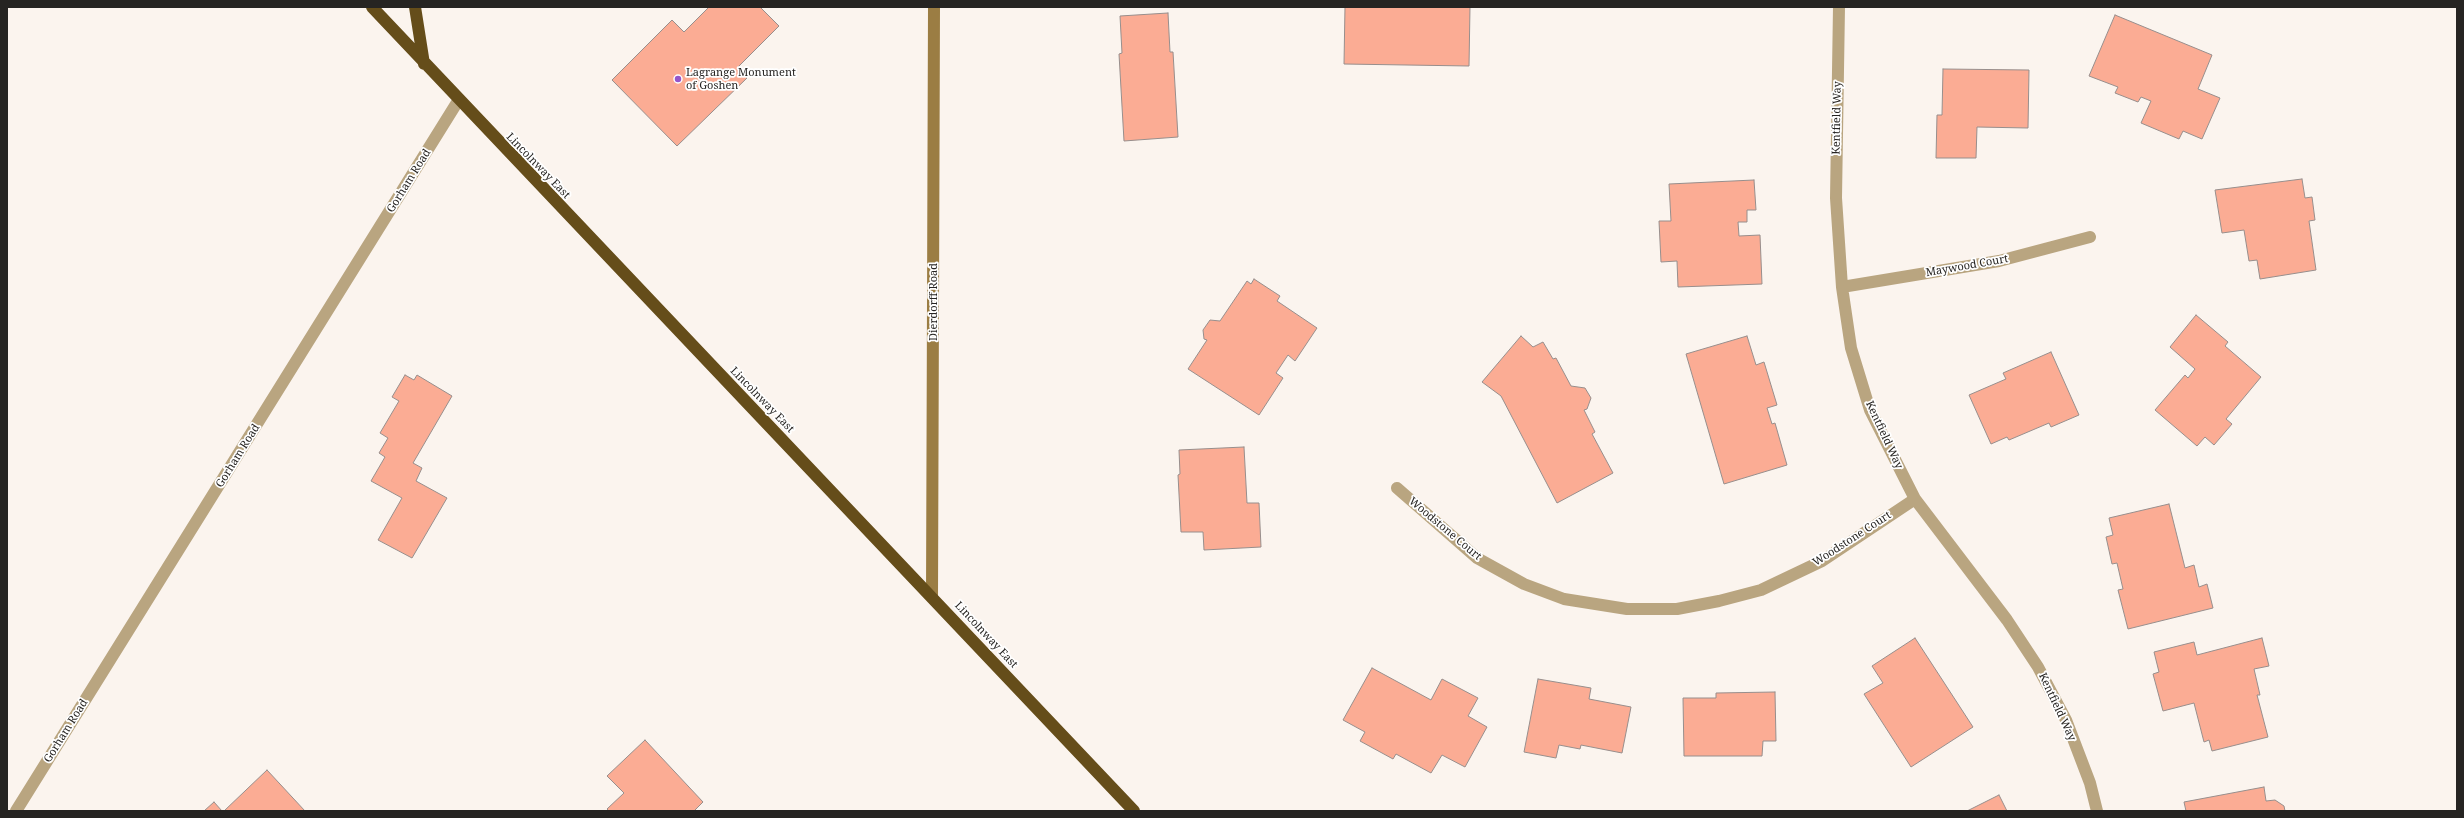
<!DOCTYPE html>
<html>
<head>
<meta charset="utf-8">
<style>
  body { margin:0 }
  #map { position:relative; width:2464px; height:818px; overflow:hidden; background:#fbf4ee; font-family:"Noto Serif",serif }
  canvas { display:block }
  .frame { position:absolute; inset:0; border:8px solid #262422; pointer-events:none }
</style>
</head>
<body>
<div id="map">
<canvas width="2464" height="818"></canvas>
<div class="frame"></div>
</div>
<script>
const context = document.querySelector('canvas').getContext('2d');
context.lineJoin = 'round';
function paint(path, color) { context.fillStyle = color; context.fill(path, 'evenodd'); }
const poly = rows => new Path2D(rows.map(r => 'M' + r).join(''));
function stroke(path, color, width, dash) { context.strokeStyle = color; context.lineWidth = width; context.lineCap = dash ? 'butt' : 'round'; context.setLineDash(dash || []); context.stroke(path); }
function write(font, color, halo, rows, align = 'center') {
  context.font = font + ' "Noto Serif",serif'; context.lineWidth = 3.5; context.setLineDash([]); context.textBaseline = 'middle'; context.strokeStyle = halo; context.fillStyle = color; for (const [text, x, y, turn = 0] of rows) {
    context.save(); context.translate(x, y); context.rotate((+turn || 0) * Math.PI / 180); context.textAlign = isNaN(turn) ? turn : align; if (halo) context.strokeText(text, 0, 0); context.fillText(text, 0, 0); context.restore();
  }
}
const building = poly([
  [709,7,760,7,779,26,737,68,747,78,677,146,612,80,672,20,684,32,709,7],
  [1345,7,1470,7,1469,66,1344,64,1345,7],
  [1168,13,1170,52,1173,52,1178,137,1124,141,1119,54,1122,53,1120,16,1168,13],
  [2115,15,2212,55,2198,89,2220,98,2202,139,2183,131,2179,139,2141,123,2151,101,2141,97,2138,102,2115,93,2118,87,2089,76,2115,15],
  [1943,69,2029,70,2028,128,1977,127,1976,158,1936,158,1937,115,1942,115,1943,69],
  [2302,179,2305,198,2312,197,2315,220,2309,221,2316,270,2260,279,2257,260,2249,261,2244,230,2222,233,2215,190,2302,179],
  [1754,180,1756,210,1747,210,1747,222,1738,222,1739,236,1760,235,1762,284,1678,287,1677,261,1661,262,1659,221,1671,221,1669,184,1754,180],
  [1254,279,1280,296,1277,301,1317,328,1295,361,1288,355,1276,373,1283,378,1259,415,1188,369,1207,340,1204,339,1203,330,1210,320,1220,321,1247,281,1251,284,1254,279],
  [2196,315,2228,342,2225,346,2261,377,2226,419,2232,424,2214,445,2205,437,2197,446,2155,410,2185,375,2188,378,2195,369,2170,347,2196,315],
  [1521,336,1533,347,1543,342,1553,359,1556,358,1571,386,1585,388,1591,398,1587,409,1584,410,1595,432,1592,434,1613,473,1557,503,1501,396,1482,382,1521,336],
  [1747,336,1756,365,1764,362,1777,405,1767,408,1772,424,1775,423,1787,465,1724,484,1686,354,1747,336],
  [2051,352,2079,415,2051,427,2049,423,2009,440,2007,437,1991,444,1969,395,2006,379,2003,373,2051,352],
  [405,375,414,380,417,375,452,396,413,463,422,468,416,481,447,498,412,558,378,540,402,498,371,481,385,457,379,453,388,438,380,433,399,401,392,397,405,375],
  [1244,447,1247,503,1259,503,1261,547,1204,550,1203,532,1181,532,1178,475,1180,474,1179,450,1244,447],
  [2169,504,2185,568,2194,565,2199,587,2207,584,2213,608,2128,629,2118,590,2123,589,2117,563,2112,564,2106,537,2113,535,2109,518,2169,504],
  [1915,638,1973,727,1911,767,1864,694,1883,683,1872,666,1915,638],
  [2262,638,2269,666,2254,669,2260,695,2257,695,2268,737,2212,751,2209,740,2204,742,2194,703,2163,711,2153,674,2159,672,2154,652,2194,642,2197,655,2262,638],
  [1372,668,1431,700,1442,679,1478,698,1468,716,1487,727,1465,767,1442,755,1431,773,1396,754,1393,759,1360,741,1365,732,1343,720,1372,668],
  [1538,679,1591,688,1589,699,1631,707,1622,753,1581,745,1580,749,1559,745,1556,758,1524,752,1538,679],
  [1775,692,1776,741,1763,741,1762,756,1684,756,1683,698,1716,698,1716,693,1775,692],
  [645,740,703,802,694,811,609,811,607,809,624,793,607,776,645,740],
  [267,770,305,811,224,811,267,770],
  [2264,787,2266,801,2275,800,2284,806,2285,811,2186,811,2184,802,2264,787],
  [1999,795,2007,811,1967,811,1999,795],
  [214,802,222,811,204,811,214,802]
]);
paint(building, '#fbac94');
stroke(building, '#978e8c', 1);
stroke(poly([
  [1839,7,1836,198,1842,287,1851,348,1870,410,1915,499,2007,620,2038,667,2066,720,2090,783,2097,811],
  [1842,287,1999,261,2090,237],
  [1397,488,1477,558,1524,584,1564,599,1627,609,1677,609,1719,601,1761,590,1822,561,1915,499],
  [16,811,458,101]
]), '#b9a580', 12);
stroke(poly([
  [932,597,934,7]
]), '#9b7d43', 12);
stroke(poly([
  [372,7,1134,811],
  [415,7,424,64]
]), '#654d1a', 12);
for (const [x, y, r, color] of [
  [678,79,4,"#9455cb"]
]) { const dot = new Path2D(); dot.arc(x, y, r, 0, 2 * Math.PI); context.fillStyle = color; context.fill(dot); stroke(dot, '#fff', 1.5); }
write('11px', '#262422', '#fff', [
  ["Lagrange Monument",686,73],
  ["of Goshen",686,86]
], 'left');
write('11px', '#262422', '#fff', [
  ["Kentfield Way",1837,118,-89],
  ["Lincolnway East",538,166,46],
  ["Gorham Road",409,181,-58],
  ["Maywood Court",1967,266,-10],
  ["Dierdorff Road",934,302,-90],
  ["Lincolnway East",762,400,46],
  ["Kentfield Way",1884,435,65],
  ["Gorham Road",238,456,-58],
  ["Woodstone Court",1445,529,40],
  ["Woodstone Court",1852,539,-33],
  ["Lincolnway East",986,635,47],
  ["Kentfield Way",2057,707,65],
  ["Gorham Road",66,731,-58]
]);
</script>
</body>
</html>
